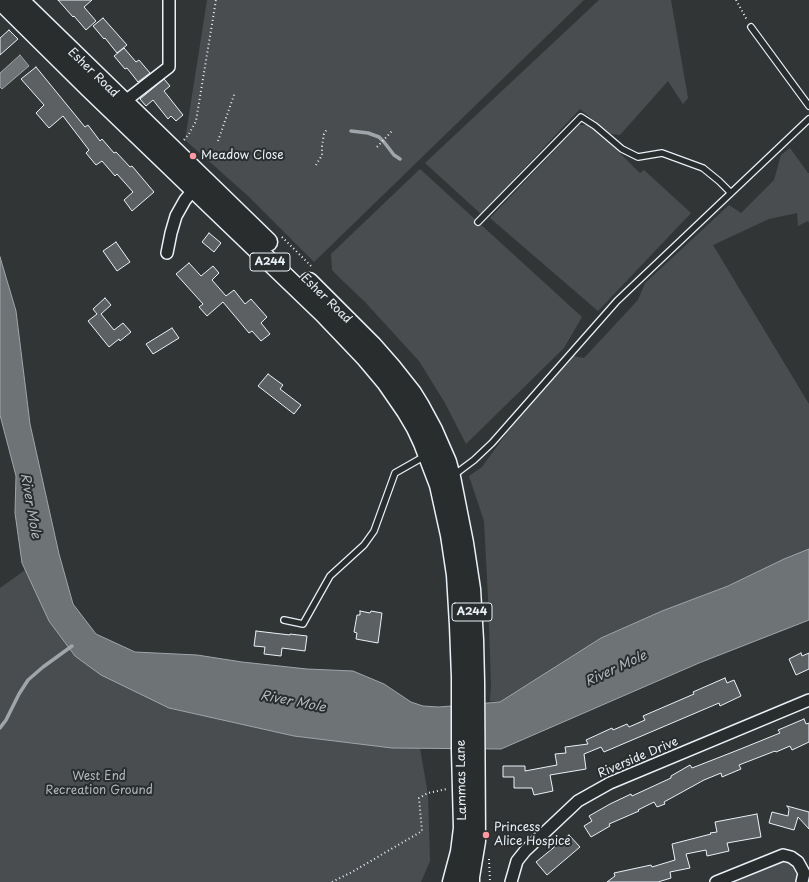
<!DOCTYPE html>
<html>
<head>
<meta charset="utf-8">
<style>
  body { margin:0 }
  canvas { display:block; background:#323536 }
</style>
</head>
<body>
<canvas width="809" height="882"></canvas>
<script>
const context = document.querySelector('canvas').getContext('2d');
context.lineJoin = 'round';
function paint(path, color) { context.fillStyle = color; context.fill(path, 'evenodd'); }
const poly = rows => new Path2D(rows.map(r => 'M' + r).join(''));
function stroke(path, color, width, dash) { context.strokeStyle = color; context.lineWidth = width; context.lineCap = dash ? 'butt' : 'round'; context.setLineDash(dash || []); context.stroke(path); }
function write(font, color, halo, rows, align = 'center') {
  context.font = font + ' "Playpen Sans",sans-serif'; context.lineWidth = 4; context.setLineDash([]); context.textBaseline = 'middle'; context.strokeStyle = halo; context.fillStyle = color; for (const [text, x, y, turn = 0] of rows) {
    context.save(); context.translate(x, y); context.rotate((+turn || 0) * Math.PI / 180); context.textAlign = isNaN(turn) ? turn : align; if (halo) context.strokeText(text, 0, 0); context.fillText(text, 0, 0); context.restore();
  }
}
paint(poly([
  [207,0,584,0,314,262,247,195,185,140],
  [599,0,671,0,688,98,683,104,668,81,620,135,611,134,580,109,481,214,425,163],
  [579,125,591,125,640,173,644,170,691,213,598,311,490,218],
  [790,148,808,173,809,173,809,223,808,221,798,226,797,213,769,219,713,245,809,404,809,549,784,559,728,586,662,611,601,638,500,702,490,701,491,684,488,597,484,521,469,476,482,467,506,434,573,356,584,358,638,300,645,283,729,205,741,213,774,180,781,155],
  [420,169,582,317,564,348,466,444,445,403,419,361,365,302,344,282,332,270,331,254],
  [25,570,49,621,75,656,169,708,294,736,392,748,420,748,428,795,430,861,421,882,0,882,0,588],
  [775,863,787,863,792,866,798,877,797,882,730,882]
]), '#494d4f');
const water = poly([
  [20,55,29,66,2,89,0,87,0,73,20,55],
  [0,257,16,311,30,424,59,554,73,604,96,634,135,652,197,655,242,662,307,669,353,671,384,684,411,702,423,706,439,707,500,702,601,638,662,611,728,586,784,559,809,549,809,620,699,663,501,749,392,748,294,736,169,708,101,675,75,656,49,621,22,563,15,513,16,476,0,415,0,257]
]);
paint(water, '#6e7376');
stroke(water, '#9fa5aa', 1);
stroke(poly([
  [351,131,368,133,379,137,384,142,394,155,400,159],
  [0,728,6,720,19,694,28,680,43,667,72,646]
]), '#9fa5aa', 3.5);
const building = poly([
  [58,0,92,0,84,7,96,21,86,30,74,16,73,17,58,0],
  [103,18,127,45,117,53,105,38,104,39,93,26,103,18],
  [9,30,18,39,0,55,0,38,9,30],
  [124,48,136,62,139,60,150,73,138,82,127,68,125,69,114,56,124,48],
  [36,67,85,127,88,125,100,141,102,139,114,153,116,152,130,167,132,166,154,192,132,211,124,200,133,192,117,174,115,176,102,161,96,165,86,153,89,150,63,116,49,128,36,113,44,105,21,79,36,67],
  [164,79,170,86,164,91,183,115,176,121,171,116,168,119,153,100,146,106,140,99,164,79],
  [209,233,221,243,214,252,202,242,209,233],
  [116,242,130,262,117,271,103,251,116,242],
  [189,263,201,276,213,266,219,273,212,280,226,296,234,290,245,304,251,299,267,317,261,323,270,334,261,341,252,331,249,333,223,302,207,316,199,307,203,304,176,274,189,263],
  [105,298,111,305,101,314,114,330,123,323,131,332,120,341,119,339,109,347,88,321,97,314,93,309,105,298],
  [172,328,179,338,153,354,146,344,172,328],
  [268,374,283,385,280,389,301,405,294,414,258,386,268,374],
  [360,611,370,613,371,611,382,613,378,643,356,639,357,633,354,632,357,615,360,615,360,611],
  [256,631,290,635,290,634,307,636,305,651,282,648,281,656,264,654,265,647,254,646,256,631],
  [801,653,802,656,809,653,809,669,796,675,789,659,801,653],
  [725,678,727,683,734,680,741,696,720,706,719,703,604,752,601,747,584,754,586,769,550,775,553,791,534,795,532,788,514,788,514,777,503,777,503,766,525,766,525,771,557,765,555,754,566,753,565,747,588,744,586,740,612,728,613,730,627,724,629,727,645,720,643,716,694,694,693,692,725,678],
  [804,719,806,724,809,723,809,742,792,750,790,746,776,752,775,751,739,765,741,769,722,777,721,773,704,780,664,802,665,804,657,807,654,802,638,810,639,811,609,824,610,826,591,837,584,826,592,821,589,816,610,804,631,794,632,796,671,778,671,776,690,765,692,768,738,750,780,733,778,730,804,719],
  [787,806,809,812,809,829,798,817,794,830,769,823,772,812,788,816,789,809,787,806],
  [757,814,761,837,727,843,729,851,707,856,706,850,686,854,690,868,670,872,671,878,658,882,607,882,615,876,614,873,651,865,652,867,675,860,672,844,711,834,710,833,717,832,715,822,757,814],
  [569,835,580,847,547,875,536,862,569,835]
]);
paint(building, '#5c6063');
stroke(building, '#e8f1f8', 1);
const lane = poly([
  [751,27,809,106],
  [478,222,581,117,595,126,622,149,638,157,662,153,703,168,719,181,731,193],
  [454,475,474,460,492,443,617,301,809,119],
  [284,620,303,624,330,576,364,545,374,531,395,473,425,456]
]);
const street = poly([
  [124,102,169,67,169,0],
  [167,253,171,233,176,216,185,200,194,189],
  [511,882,517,861,525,851,578,801,610,783,809,700],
  [716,882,783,855,791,857,798,862,804,873,802,882]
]);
const primary = poly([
  [0,0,89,88,324,314,365,357,386,382,406,411,416,428,423,443,439,485,450,535,456,575,459,625,461,677,461,751,463,828,460,852,452,882],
  [19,0,268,242],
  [309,282,372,345,393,369,412,393,420,406,433,430,447,462,451,477,464,543,471,589,474,640,475,682,476,841,470,877,470,882]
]);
stroke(lane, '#e8f1f8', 8);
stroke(street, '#e8f1f8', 14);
stroke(primary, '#e8f1f8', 21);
stroke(poly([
  [736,0,747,20],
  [184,140,189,134,196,121,216,0],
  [218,141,235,92],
  [377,147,393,130],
  [316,165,322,155,322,146,324,134,327,129],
  [282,237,313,268],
  [489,859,490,882],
  [332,882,352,872,422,831,419,798,428,793,447,789]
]), '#e8f1f8', 2, [1, 3]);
stroke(lane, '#2a2d2e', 5.5);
stroke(street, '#2a2d2e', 11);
stroke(primary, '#2a2d2e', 18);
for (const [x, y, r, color] of [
  [193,156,4,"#ff9aa2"],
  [486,835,4,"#ff9aa2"]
]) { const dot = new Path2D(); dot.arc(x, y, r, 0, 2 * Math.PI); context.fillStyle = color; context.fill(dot); stroke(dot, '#2a2d2e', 1.5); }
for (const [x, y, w] of [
  [270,262,40],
  [472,612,40]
]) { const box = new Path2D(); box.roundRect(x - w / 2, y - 9, w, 18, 3); context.fillStyle = '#2a2d2e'; context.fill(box); stroke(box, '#e8f1f8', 1); }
write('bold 11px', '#e8f1f8', null, [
  ["A244",270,262],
  ["A244",472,612]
]);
write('12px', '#e8f1f8', '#2a2d2e', [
  ["Esher Road",93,73,44],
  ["Esher Road",326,299,44],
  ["Riverside Drive",638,758,-23],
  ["Lammas Lane",462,780,-91]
]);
write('12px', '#e8f1f8', '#2a2d2e', [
  ["Meadow Close",201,156],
  ["Princess",494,828],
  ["Alice Hospice",494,842]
], 'left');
write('12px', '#b0b8bd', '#2a2d2e', [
  ["West End",99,777],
  ["Recreation Ground",99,791]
]);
write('italic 13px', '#b1b8be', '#2a2d2e', [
  ["River Mole",30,506,80],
  ["River Mole",616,669,-25],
  ["River Mole",293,702,11]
]);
</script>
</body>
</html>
